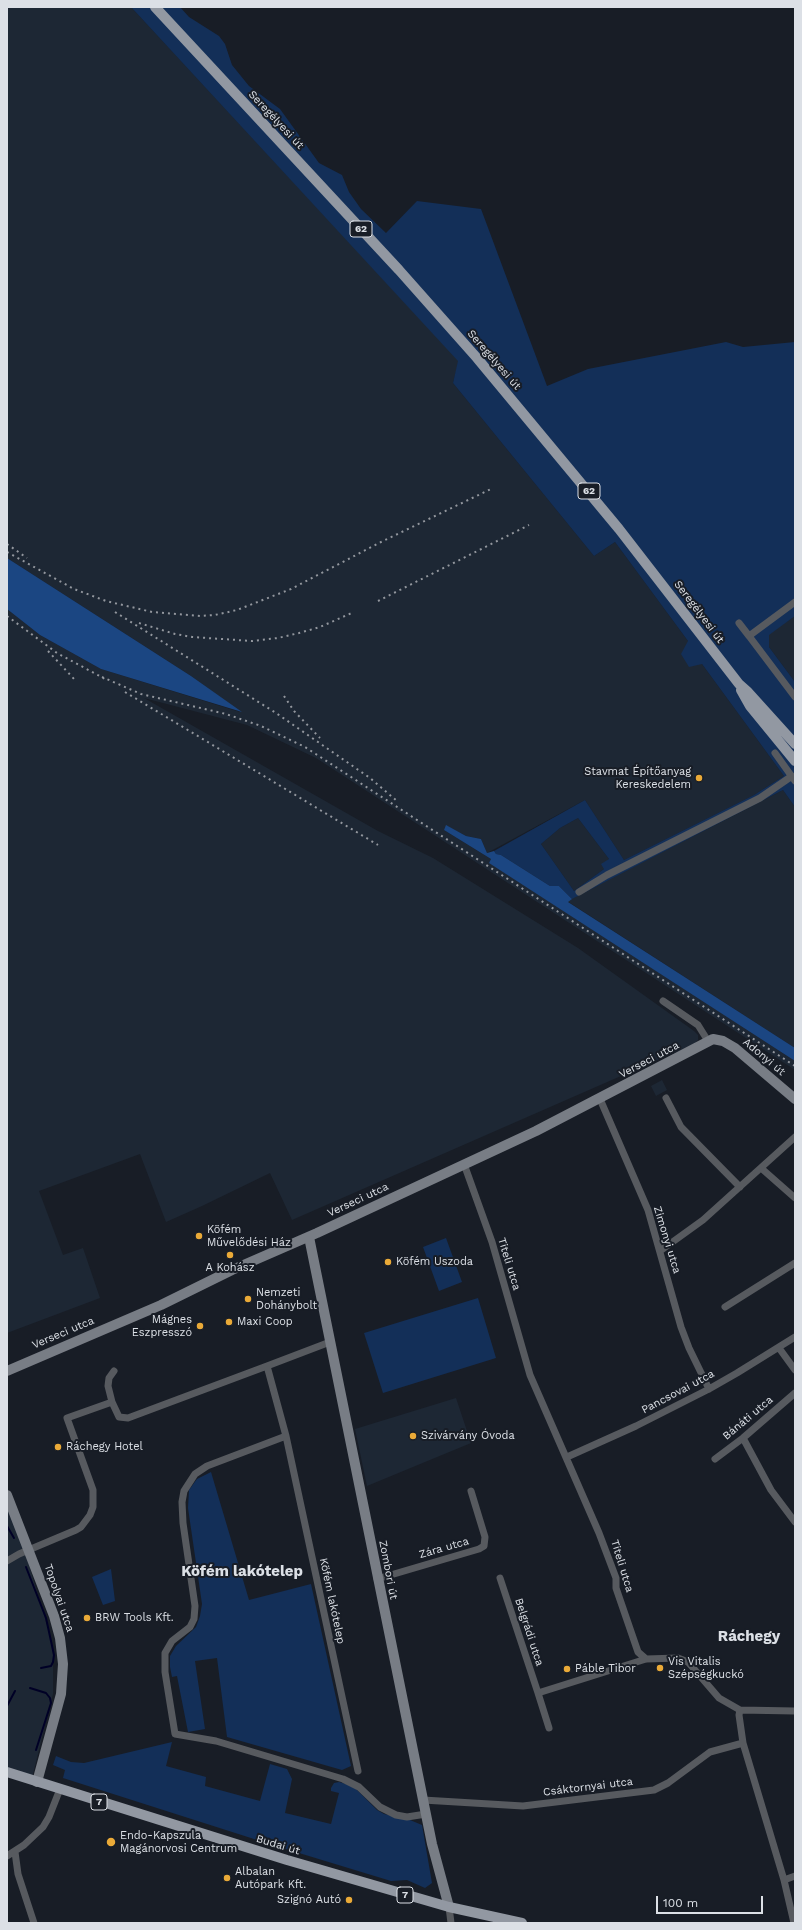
<!DOCTYPE html>
<html>
<head>
<meta charset="utf-8">
<style>
  body { margin:0 }
  #map { position:relative; width:802px; height:1930px; overflow:hidden; background:#181d26; font-family:"Work Sans",sans-serif }
  canvas { display:block }
  .frame { position:absolute; inset:0; border:8px solid #dce0e6; pointer-events:none }
  .scale { position:absolute; left:656px; top:1896px; width:107px; height:18px; box-sizing:border-box; border:2px solid #dce0e6; border-top:0; padding-left:5px; font-size:12px; line-height:14px; white-space:nowrap; color:#dce0e6; -webkit-text-stroke:3px #181d26; paint-order:stroke }
</style>
</head>
<body>
<div id="map">
<canvas width="802" height="1930"></canvas>
<div class="frame"></div>
<div class="scale">100 m</div>
</div>
<script>
const context = document.querySelector('canvas').getContext('2d');
context.lineJoin = 'round';
function paint(path, color) { context.fillStyle = color; context.fill(path, 'evenodd'); }
const poly = rows => new Path2D(rows.map(r => 'M' + r).join(''));
function stroke(path, color, width, dash) { context.strokeStyle = color; context.lineWidth = width; context.lineCap = dash ? 'butt' : 'round'; context.setLineDash(dash || []); context.stroke(path); }
function write(font, color, halo, rows, align = 'center') {
  context.font = font + ' "Work Sans",sans-serif'; context.lineWidth = 4; context.setLineDash([]); context.textBaseline = 'middle'; context.strokeStyle = halo; context.fillStyle = color; for (const [text, x, y, turn = 0] of rows) {
    context.save(); context.translate(x, y); context.rotate((+turn || 0) * Math.PI / 180); context.textAlign = isNaN(turn) ? turn : align; if (halo) context.strokeText(text, 0, 0); context.fillText(text, 0, 0); context.restore();
  }
}
paint(poly([
  [7,7,131,7,459,361,453,383,594,556,615,542,688,641,702,664,784,776,754,795,624,860,585,800,487,853,481,839,466,836,447,826,444,830,491,859,490,863,795,1061,795,1070,316,758,247,725,144,698,378,831,433,858,578,948,694,1031,698,1035,698,1040,694,1044,292,1220,270,1173,202,1206,166,1222,140,1154,39,1191,63,1255,83,1248,100,1298,7,1333,7,609,40,635,101,669,240,712,191,676,7,558],
  [795,616,795,682,769,647,769,634],
  [783,790,795,807,795,1048,567,901],
  [578,818,609,859,604,869,574,891,541,844,560,828],
  [662,1080,667,1090,656,1096,651,1086],
  [456,1398,471,1443,367,1486,355,1429],
  [7,1491,52,1642,53,1655,53,1694,32,1778,7,1770]
]), '#1d2734');
paint(poly([
  [131,7,180,7,189,17,219,36,225,44,232,65,249,86,280,109,319,163,342,175,349,192,361,209,386,233,417,201,481,209,547,386,588,369,726,342,743,347,795,342,795,616,769,635,769,647,795,682,795,807,783,790,572,899,559,886,550,886,501,855,496,854,494,851,585,800,624,860,754,795,784,776,702,664,689,667,681,654,688,641,615,542,594,556,453,383,458,361],
  [578,818,609,859,601,864,604,869,574,891,541,844,560,828],
  [446,1238,462,1282,439,1291,423,1247],
  [478,1298,496,1358,383,1393,364,1333],
  [211,1472,249,1600,311,1584,351,1766,342,1770,227,1737,217,1658,195,1661,205,1729,188,1732,177,1676,172,1677,170,1667,170,1656,176,1646,196,1627,200,1616,202,1604,188,1508,189,1490,197,1479],
  [111,1569,115,1601,103,1605,92,1577],
  [172,1742,166,1766,206,1777,205,1786,260,1801,270,1764,287,1769,292,1779,285,1813,331,1824,339,1793,331,1791,331,1788,334,1783,339,1782,353,1786,377,1810,384,1814,410,1820,422,1825,432,1883,425,1888,407,1880,391,1881,276,1846,63,1778,65,1770,53,1765,56,1756,71,1762,84,1763]
]), '#132f58');
paint(poly([
  [7,558,191,676,242,712,101,669,40,635,7,609],
  [446,825,466,836,481,839,487,853,494,851,496,854,501,855,550,886,559,886,572,899,568,902,795,1048,795,1061,489,863,491,859,444,830]
]), '#1b4682');
stroke(poly([
  [7,1526,14,1538],
  [26,1567,46,1618,54,1655,53,1662,51,1666,41,1668],
  [30,1688,46,1693,50,1698,51,1703,36,1750],
  [7,1706,15,1691]
]), '#000026', 2);
stroke(poly([
  [795,602,749,636,795,697],
  [739,623,749,636],
  [775,753,795,781],
  [579,892,607,875,760,798,792,776],
  [663,1001,698,1025,708,1041],
  [666,1098,681,1127,740,1187],
  [600,1099,648,1210,681,1327,689,1348,709,1389],
  [464,1164,492,1242,530,1375,599,1533,616,1578,616,1588,638,1652,646,1659],
  [761,1168,795,1198],
  [660,1251,703,1220,795,1137],
  [725,1307,795,1263],
  [779,1348,795,1370],
  [267,1366,330,1342],
  [112,1402,108,1386,109,1378,114,1371],
  [286,1436,358,1771],
  [743,1438,771,1490,795,1522],
  [567,1457,636,1426,709,1389,737,1373,795,1337],
  [715,1459,743,1438,795,1393],
  [7,1561,19,1554,76,1530,81,1527,90,1515,93,1507,93,1490,67,1418,112,1402,119,1417,128,1418,267,1366,286,1436,207,1466,195,1474,184,1491,182,1502,183,1523,195,1606,194,1619,190,1627,172,1641,165,1653,165,1672,175,1734,216,1741,343,1779,359,1787,380,1807,396,1815,407,1817,426,1814],
  [500,1578,538,1693],
  [377,1579,479,1549,484,1546,485,1537,471,1491],
  [740,1710,739,1715,743,1743,784,1880,794,1923],
  [549,1728,538,1693,646,1659,678,1658,688,1662,719,1698,740,1710,795,1711],
  [423,1800,523,1806,654,1790,668,1783,710,1752,743,1743],
  [15,1852,18,1874,34,1923],
  [7,1856,24,1845,43,1827,49,1817,60,1789],
  [784,1880,795,1876],
  [449,1907,451,1923]
]), '#575a5f', 7);
stroke(poly([
  [309,1237,432,1844,449,1907],
  [7,1371,161,1305,232,1270,317,1233,536,1131,713,1039,723,1041,735,1048,795,1099],
  [7,1495,54,1616,60,1638,63,1664,61,1694,37,1782]
]), '#787d85', 10);
stroke(poly([
  [155,7,399,270,477,358,619,529,739,684,748,692,795,744],
  [741,690,750,706,795,761],
  [7,1772,287,1860,449,1907,522,1923]
]), '#9298a2', 10);
stroke(poly([
  [7,544,27,558],
  [7,552,74,589,106,601,152,612,200,616,215,615,237,610,291,589,381,542,491,489],
  [378,601,529,525],
  [115,612,276,713,370,778,397,801],
  [7,616,57,653,107,680],
  [139,623,175,634,192,637,252,641,278,638,299,633,320,627,354,612],
  [48,651,75,680],
  [102,677,141,694,226,714,261,726,305,747,795,1066],
  [125,692,378,845],
  [284,696,294,711,320,738]
]), '#93979e', 2, [2, 4]);
for (const [x, y, r, color] of [
  [699,778,4,"#eaaa38"],
  [199,1236,4,"#eaaa38"],
  [230,1255,4,"#eaaa38"],
  [388,1262,4,"#eaaa38"],
  [248,1299,4,"#eaaa38"],
  [229,1322,4,"#eaaa38"],
  [200,1326,4,"#eaaa38"],
  [413,1436,4,"#eaaa38"],
  [58,1447,4,"#eaaa38"],
  [87,1618,4,"#eaaa38"],
  [660,1668,4,"#eaaa38"],
  [567,1669,4,"#eaaa38"],
  [111,1842,5,"#eaaa38"],
  [227,1878,4,"#eaaa38"],
  [349,1900,4,"#eaaa38"]
]) { const dot = new Path2D(); dot.arc(x, y, r, 0, 2 * Math.PI); context.fillStyle = color; context.fill(dot); stroke(dot, '#181d26', 1.5); }
for (const [x, y, w] of [
  [361,229,22],
  [589,491,22],
  [99,1802,16],
  [405,1895,16]
]) { const box = new Path2D(); box.roundRect(x - w / 2, y - 8, w, 16, 3); context.fillStyle = '#181d26'; context.fill(box); stroke(box, '#dce0e6', 1); }
write('bold 10px', '#dce0e6', null, [
  ["62",361,229],
  ["62",589,491],
  ["7",99,1802],
  ["7",405,1895]
]);
write('11px', '#dce0e6', '#181d26', [
  ["Seregélyesi út",276,120,47],
  ["Seregélyesi út",494,360,49],
  ["Seregélyesi út",699,612,53],
  ["Adonyi út",764,1057,40],
  ["Verseci utca",649,1060,-28],
  ["Verseci utca",358,1200,-25],
  ["Zimonyi utca",667,1240,73],
  ["Titeli utca",509,1264,73],
  ["Verseci utca",63,1333,-23],
  ["Pancsovai utca",678,1392,-28],
  ["Bánáti utca",748,1418,-40],
  ["Zára utca",444,1548,-16],
  ["Titeli utca",622,1566,73],
  ["Zombori út",388,1570,79],
  ["Topolyai utca",59,1598,71],
  ["Köfém lakótelep",332,1601,78],
  ["Belgrádi utca",529,1632,72],
  ["Csáktornyai utca",588,1787,-7],
  ["Budai út",278,1845,17]
]);
write('11px', '#dce0e6', '#181d26', [
  ["Stavmat Építőanyag",691,772,"right"],
  ["Kereskedelem",691,785,"right"],
  ["Köfém",207,1230],
  ["Művelődési Ház",207,1243],
  ["Köfém Uszoda",396,1262],
  ["A Kohász",230,1268,"center"],
  ["Nemzeti",256,1293],
  ["Dohánybolt",256,1306],
  ["Mágnes",192,1320,"right"],
  ["Eszpresszó",192,1333,"right"],
  ["Maxi Coop",237,1322],
  ["Szivárvány Óvoda",421,1436],
  ["Ráchegy Hotel",66,1447],
  ["BRW Tools Kft.",95,1618],
  ["Vis Vitalis",668,1662],
  ["Szépségkuckó",668,1675],
  ["Páble Tibor",575,1669],
  ["Endo-Kapszula",120,1836],
  ["Magánorvosi Centrum",120,1849],
  ["Albalan",235,1872],
  ["Autópark Kft.",235,1885],
  ["Szignó Autó",341,1900,"right"]
], 'left');
write('bold 15px', '#dce0e6', '#181d26', [
  ["Köfém lakótelep",242,1572],
  ["Ráchegy",749,1637]
]);
</script>
</body>
</html>
